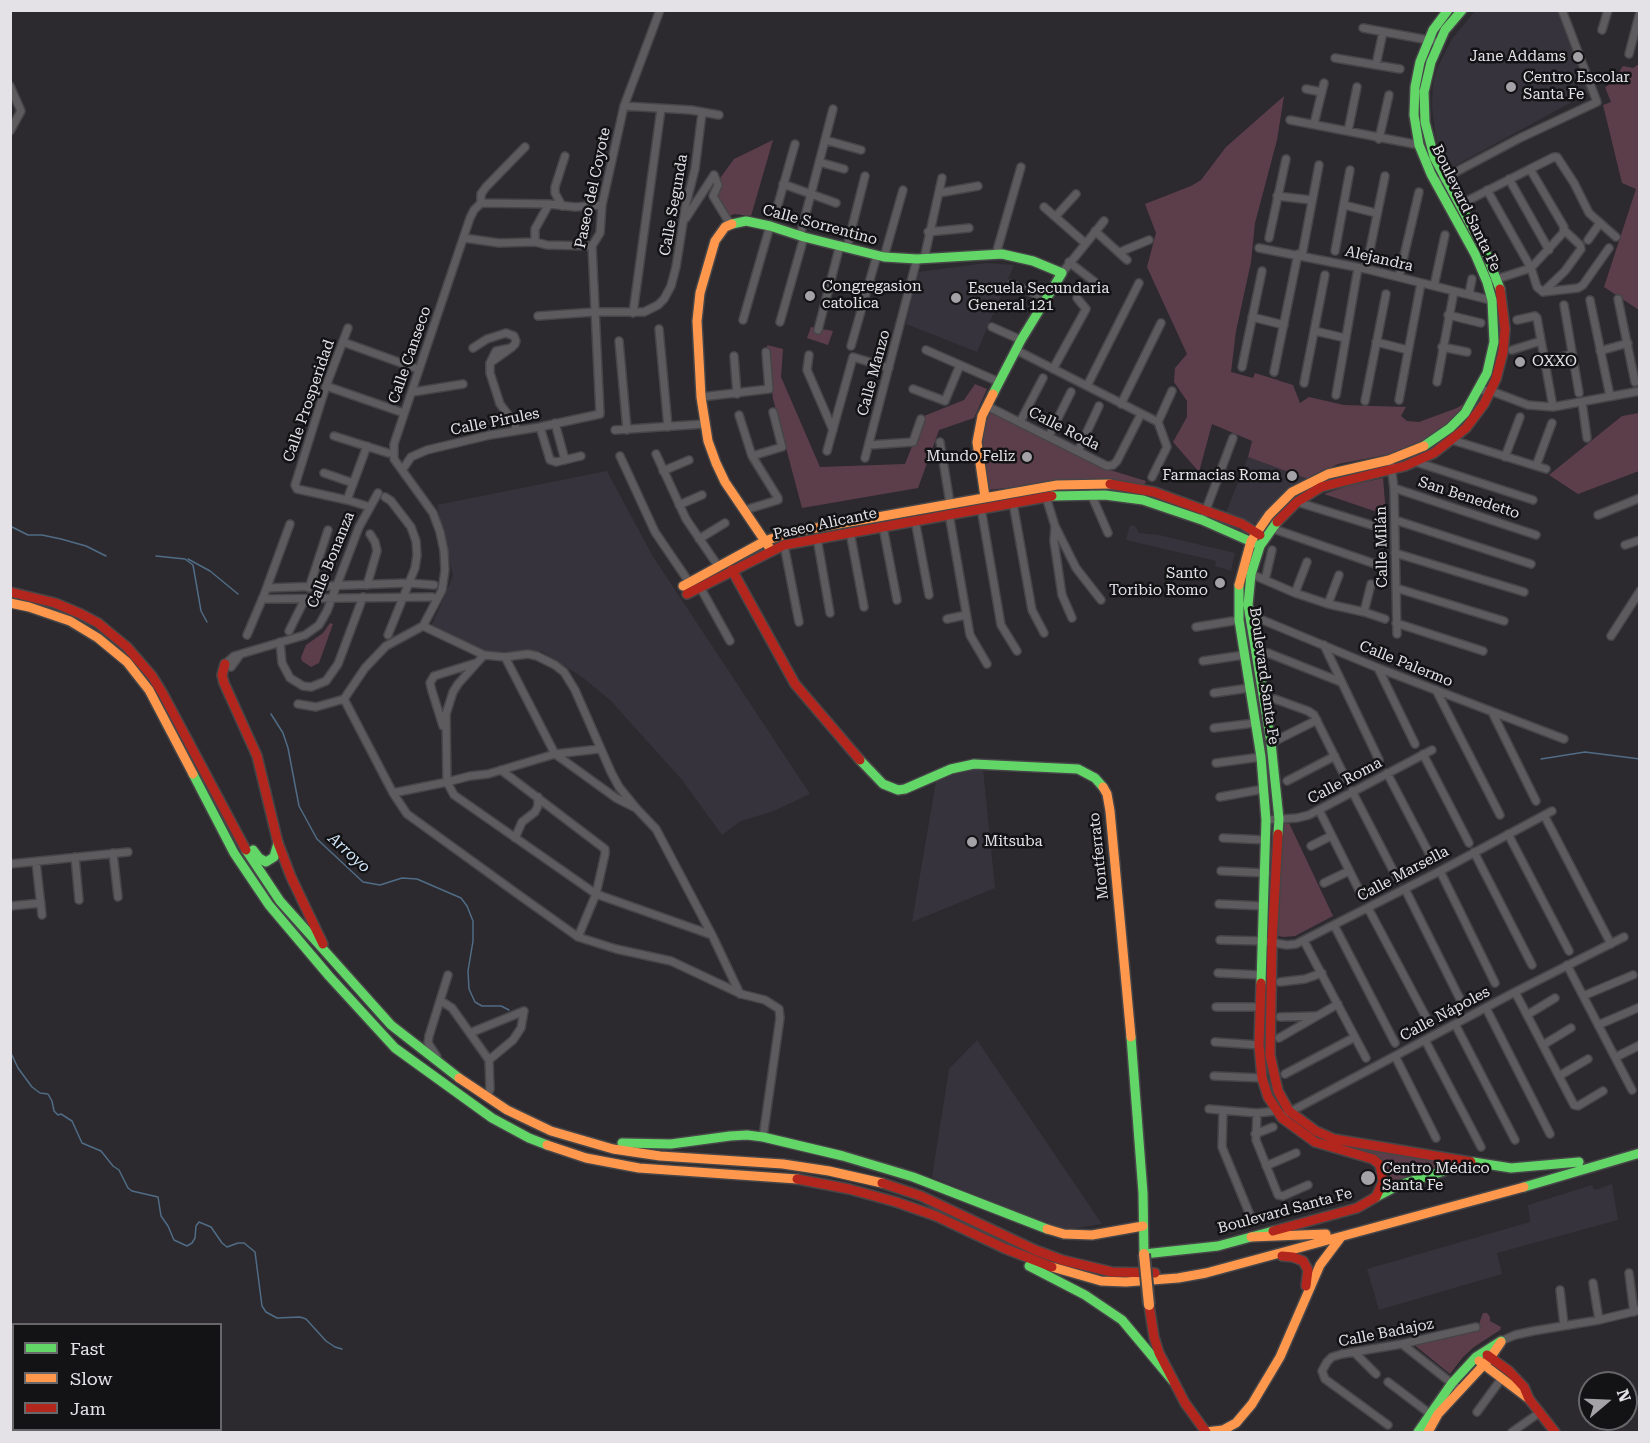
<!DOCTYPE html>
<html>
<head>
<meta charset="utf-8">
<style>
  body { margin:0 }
  #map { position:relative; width:1650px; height:1443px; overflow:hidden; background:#2c2a2e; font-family:"Roboto Serif",serif }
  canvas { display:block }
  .frame { position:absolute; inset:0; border:12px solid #e4e2e6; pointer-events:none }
  .legend { position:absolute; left:12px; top:1323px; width:210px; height:108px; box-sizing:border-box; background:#131315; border:2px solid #676669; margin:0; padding:8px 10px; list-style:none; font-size:18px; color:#e4e2e6 }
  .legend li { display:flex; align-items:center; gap:12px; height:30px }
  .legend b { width:30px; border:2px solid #676669 }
  .north { position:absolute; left:1578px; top:1371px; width:60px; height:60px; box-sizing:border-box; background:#131315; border:2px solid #676669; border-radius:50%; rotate:71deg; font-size:16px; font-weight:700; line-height:24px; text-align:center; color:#e4e2e6 }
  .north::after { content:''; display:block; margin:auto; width:21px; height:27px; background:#a4a2a6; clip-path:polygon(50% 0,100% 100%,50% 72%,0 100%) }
</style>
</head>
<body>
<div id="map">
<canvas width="1650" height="1443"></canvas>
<div class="frame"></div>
<ul class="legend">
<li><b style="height:8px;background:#63d668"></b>Fast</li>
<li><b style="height:8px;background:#ff974d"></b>Slow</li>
<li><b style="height:8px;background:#b3261e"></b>Jam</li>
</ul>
<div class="north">N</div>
</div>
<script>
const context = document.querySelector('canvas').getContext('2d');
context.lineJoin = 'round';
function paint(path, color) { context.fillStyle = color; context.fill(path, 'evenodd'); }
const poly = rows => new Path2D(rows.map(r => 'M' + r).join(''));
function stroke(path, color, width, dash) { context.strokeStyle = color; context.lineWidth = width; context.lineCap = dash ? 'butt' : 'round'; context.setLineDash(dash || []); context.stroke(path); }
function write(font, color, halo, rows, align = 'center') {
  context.font = font + ' "Roboto Serif",serif'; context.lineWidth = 5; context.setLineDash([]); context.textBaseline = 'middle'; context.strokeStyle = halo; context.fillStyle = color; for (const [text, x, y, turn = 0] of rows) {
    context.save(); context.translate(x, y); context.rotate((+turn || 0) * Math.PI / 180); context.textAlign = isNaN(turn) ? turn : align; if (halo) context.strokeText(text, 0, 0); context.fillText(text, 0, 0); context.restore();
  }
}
paint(poly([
  [1475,11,1560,11,1592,91,1449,169,1437,143,1435,132,1432,107,1433,84,1437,68,1452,39],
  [987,263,1014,265,977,352,906,324,918,272],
  [1248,457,1308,479,1256,523,1250,524,1225,515],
  [607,471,652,555,810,794,774,811,741,821,722,835,682,780,611,701,582,677,541,651,483,652,430,629,453,576,437,505],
  [1130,525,1135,526,1139,533,1159,535,1235,553,1231,571,1215,566,1216,561,1126,540],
  [967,769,983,769,995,888,912,922,936,781],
  [977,1040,1102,1224,1069,1229,1052,1226,932,1177,949,1069],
  [1612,1184,1618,1220,1497,1253,1502,1274,1379,1310,1367,1269,1530,1222,1528,1205,1592,1185,1595,1190]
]), '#36333c');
paint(poly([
  [1639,64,1639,310,1604,287,1636,189,1622,183,1603,105,1611,102,1605,87,1611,84,1623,66,1633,68],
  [1284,96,1277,140,1255,223,1251,262,1236,331,1231,372,1253,378,1255,373,1293,385,1300,403,1309,397,1344,405,1406,407,1401,416,1407,421,1419,422,1457,408,1470,400,1453,420,1435,435,1398,455,1386,455,1338,464,1308,479,1248,457,1252,441,1212,424,1199,472,1173,442,1187,417,1187,401,1174,382,1175,368,1187,354,1147,267,1156,233,1145,204,1191,186,1201,180,1226,147],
  [773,140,751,216,734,214,723,219,710,192,734,159],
  [811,327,833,331,828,345,807,338],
  [767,345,783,349,781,377,820,467,905,464,924,416,964,400,975,384,987,389,974,418,939,430,918,488,802,508,773,399],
  [991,412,1110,470,1146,481,1143,487,1113,480,1093,479,987,490,981,438,982,428],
  [1639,413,1639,471,1578,494,1549,475,1622,416],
  [1383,478,1386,515,1324,494,1347,486],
  [330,623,333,624,319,663,311,667,302,661,301,658,302,655,306,645,323,633],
  [1289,823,1333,916,1295,936,1283,937,1275,935,1279,824],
  [1348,1145,1452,1163,1389,1186,1391,1178,1383,1160,1349,1148],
  [1483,1313,1487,1313,1490,1317,1490,1321,1501,1327,1500,1330,1474,1347,1463,1357,1450,1374,1412,1343,1478,1327]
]), '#5c3e4a');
stroke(poly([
  [1102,489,1124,491],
  [1030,494,1067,489],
  [1138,494,1144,495],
  [980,504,1023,496],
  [898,519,975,504],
  [10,526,28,535,42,535,61,539,86,546,106,556],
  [803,535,831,532],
  [774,544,798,536],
  [156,556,185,559,193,565,201,611,207,622],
  [750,556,765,548],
  [188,559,210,571,238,594],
  [271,714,283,733,288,748,299,806,317,839,363,882,380,885,402,878,417,879,461,898,467,906,473,921,473,941,468,971,469,989,475,1002,482,1006,501,1006,509,1010],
  [1541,759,1585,752,1640,759],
  [10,1051,18,1068,32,1087,40,1093,48,1094,52,1101,54,1111,58,1115,61,1114,72,1121,82,1143,101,1151,113,1166,119,1170,128,1188,132,1191,158,1197,161,1216,168,1226,174,1240,187,1246,192,1243,195,1238,196,1226,199,1222,211,1227,222,1243,227,1247,238,1243,244,1243,255,1252,262,1306,266,1312,277,1318,300,1317,306,1319,326,1341,335,1347,342,1349]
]), '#506c86', 1.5);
const street = poly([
  [1363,28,1439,42],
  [1602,30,1608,10],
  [1629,54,1640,12],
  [1335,58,1400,69],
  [1376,65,1383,32],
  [10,86,21,111,10,131],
  [1306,89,1322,92],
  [624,106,691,110,719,115],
  [1290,120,1419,145],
  [1314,124,1324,83],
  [1348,131,1357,87],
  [1379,139,1389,95],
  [825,140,861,150],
  [819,162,844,169],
  [1530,169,1554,157,1557,157,1574,183,1589,213,1616,237],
  [714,175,718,185,713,196,730,224],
  [1509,179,1549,250],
  [1435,183,1520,138,1597,102,1562,10],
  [783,184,836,203],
  [1487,190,1531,268,1537,287,1543,292,1578,288,1583,285,1609,248],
  [939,193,978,186],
  [1277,196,1311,200],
  [481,203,481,194,486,187,525,147],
  [1344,205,1376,213],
  [1459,205,1530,169,1564,227,1563,233,1531,268,1497,279],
  [562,206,555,193,555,187,565,156],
  [1044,207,1085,243],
  [775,215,795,144],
  [1056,216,1076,194],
  [686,218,714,175],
  [1095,231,1127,260],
  [928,232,969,228],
  [800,236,833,109],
  [464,238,499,243,535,242,547,245,592,246],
  [1269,238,1286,159],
  [1588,240,1600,223],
  [535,242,535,229,549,204],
  [847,247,865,176],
  [1259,248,1366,269,1494,301],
  [1335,251,1350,170],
  [1120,252,1149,240],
  [996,254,1021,167],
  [1302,255,1319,165],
  [884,257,903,190],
  [924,259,942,178],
  [1069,262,1105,290],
  [1366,269,1385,176],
  [1062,273,1104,221],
  [1399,277,1419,192],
  [1011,284,1045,298],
  [1434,286,1445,235],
  [1543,292,1565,271,1581,249,1580,245,1564,230],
  [1469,294,1472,279],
  [1618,299,1635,382],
  [1590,300,1610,396],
  [1564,305,1579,393],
  [633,313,661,109],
  [1448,315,1481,323],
  [538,316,594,312,644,312,658,305,664,299,671,286,676,267,686,204,695,169,702,113],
  [1252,317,1284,325],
  [743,320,770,226],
  [1517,320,1535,316,1537,318,1553,407],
  [780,322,804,237],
  [992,327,1021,340],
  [348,328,326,386,295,485,297,489,347,500,370,507],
  [659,329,668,427],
  [818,330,840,245],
  [1315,331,1345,338],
  [619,341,627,430],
  [343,342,415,368],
  [1376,342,1408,350],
  [851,346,877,255],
  [1442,347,1467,352],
  [473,348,487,339,506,333,514,336,516,341,515,344,511,348,496,351,490,363,490,373,500,404,515,424,516,430],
  [926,350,999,382],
  [1016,350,1158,422],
  [1512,350,1541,341],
  [1600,351,1628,343],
  [809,355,807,370,833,430],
  [734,356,737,394],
  [1545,361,1572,354],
  [490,363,511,348],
  [1242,367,1262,271],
  [1053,369,1086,309,1077,298],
  [1274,372,1298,254],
  [1437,382,1454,291],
  [1304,383,1325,275],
  [326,386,401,412],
  [1087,386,1139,283],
  [913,389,945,401,960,365],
  [1479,390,1491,391,1528,405,1553,407,1640,391],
  [413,392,463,384],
  [1336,395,1358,268],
  [701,397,769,389,766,352],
  [1399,400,1421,283],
  [1365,401,1386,294],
  [1582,402,1587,438],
  [1121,404,1161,323],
  [987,406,1107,466,1113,465,1117,461,1141,414],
  [739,415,752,456,778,498,778,500,745,510],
  [1020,422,1043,378],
  [555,423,565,460],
  [540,427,550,460,556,462,581,456],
  [615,430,704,424],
  [334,436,388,453],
  [1049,436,1071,392],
  [1452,440,1546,469],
  [940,442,950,503],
  [869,445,913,442,921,419],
  [827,451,853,357,889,368],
  [1078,451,1099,406],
  [656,454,686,519,718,566],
  [620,456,655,532,689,582],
  [752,456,782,447,773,412],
  [1505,457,1520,417],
  [865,458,917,259],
  [1416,462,1533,500],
  [1391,466,1394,488,1397,634],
  [1536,466,1552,423],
  [403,469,411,457,427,450,490,435,540,427,600,414,592,246,600,233,602,205,624,106,660,10],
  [663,471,689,460],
  [324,473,353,483],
  [1152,477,1167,447,1158,422,1172,391],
  [1394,488,1536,535],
  [1091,494,1108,533],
  [385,497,391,501,411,527,416,541,417,555,415,568,388,635],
  [1046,497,1055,526,1076,568,1101,600],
  [347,500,367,446],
  [1297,502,1381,528],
  [1013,503,1032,610,1044,633],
  [679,505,702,495],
  [981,508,1001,625,1017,651],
  [949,514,970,635,987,664],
  [1204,515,1233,438],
  [1598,515,1640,498],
  [915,520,929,595],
  [1395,520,1531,564],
  [1055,526,1054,541,1062,595,1072,618],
  [883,527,897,600],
  [1271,528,1381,566],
  [850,532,864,607],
  [817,538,830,613],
  [699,539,725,523],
  [784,545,799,622],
  [1625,545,1640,540],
  [1395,553,1524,592],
  [1251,574,1295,593,1328,604,1364,612,1385,619],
  [1265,580,1272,550],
  [367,585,377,551,375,542,370,534],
  [700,587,730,641],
  [267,588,408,583,434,585],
  [309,588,328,530],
  [1396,588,1504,621],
  [1295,593,1307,562],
  [262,599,432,597],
  [1328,604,1339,575],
  [1364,612,1371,584],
  [1248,614,1378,668,1564,739],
  [947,619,966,615],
  [1396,623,1483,651],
  [423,626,442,590,445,570,444,551,440,532,433,513,394,459,394,444,470,218,474,210,481,203,549,204,575,207,602,205],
  [423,626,484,655,505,657,528,654,537,656,555,665,564,672,575,690,611,772,619,787,636,808,656,829,712,935,740,994],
  [1196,627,1239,620],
  [289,631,305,599],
  [247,635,264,595,290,524],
  [1611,636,1640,591],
  [280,642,282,663,290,678,303,686,311,687,326,681,338,664,363,597],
  [1324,645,1379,760],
  [1268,653,1341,682],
  [484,655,458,684,453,692,446,714,447,782,454,795,596,894,712,935],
  [505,657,555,754,616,798,634,807],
  [1203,661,1244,655],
  [225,664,234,656,305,635,319,625,327,611,359,527,378,493],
  [231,667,239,656],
  [1378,668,1415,744],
  [1436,690,1500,815],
  [1214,693,1249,688],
  [344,699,393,793,407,814,519,895,578,937,616,949,671,961,741,994,765,1000,779,1009,780,1018,763,1137],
  [1275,699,1308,711,1314,715,1346,779],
  [298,704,316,707,344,699,365,668,386,646,423,626],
  [1492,712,1536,801],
  [443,726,432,691,430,683,434,676,476,663],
  [1214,728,1255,723],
  [1271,743,1317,720],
  [1423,754,1469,843],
  [1216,763,1261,757],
  [501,770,605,849,605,854,596,894,578,937],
  [1387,773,1432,859],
  [1287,781,1335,756],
  [1352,791,1398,880],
  [393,793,447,782,470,776,488,774,555,754,599,749],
  [1220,797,1264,789],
  [1319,810,1362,896],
  [1544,815,1611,944],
  [1266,820,1297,818,1309,815,1432,750],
  [1508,834,1569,951],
  [515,838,522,822,535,812,538,806,538,797],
  [1223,838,1266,840],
  [1311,846,1331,836],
  [1474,852,1532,965],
  [113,853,118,897],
  [75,857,79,900],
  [36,862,42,915],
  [10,864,128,852],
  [1221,871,1266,873],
  [1440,871,1495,983],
  [1324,883,1349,871],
  [1405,889,1460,999],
  [1219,904,1264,906],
  [10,906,41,903],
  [1368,908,1427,1019],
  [1334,925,1395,1043],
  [1220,940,1263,941,1287,945,1296,944,1440,871,1552,811],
  [1304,941,1366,1058],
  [1567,965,1632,1090],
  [1218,973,1261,975],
  [1280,982,1305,979,1322,973],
  [1515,992,1574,1105,1578,1106,1603,1091],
  [1583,996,1633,975],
  [441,1001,452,1008,489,1060],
  [1216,1007,1261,1007],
  [1486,1008,1550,1134],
  [1527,1015,1555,998],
  [1280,1017,1316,1016],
  [1455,1024,1515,1140],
  [1598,1025,1640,1007],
  [470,1033,524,1011],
  [1279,1038,1338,1004],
  [1425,1040,1481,1147],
  [1215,1042,1259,1045],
  [1543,1045,1571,1028],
  [1395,1056,1436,1138],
  [437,1057,428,1043,429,1036,448,975],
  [1616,1057,1640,1045],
  [1285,1074,1355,1037],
  [1214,1076,1262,1078],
  [1559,1076,1588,1059],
  [487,1097,490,1089,489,1060,513,1040,521,1028,524,1011],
  [1209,1109,1257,1113,1277,1111],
  [1223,1111,1222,1147,1250,1215],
  [1257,1113,1256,1140,1278,1195,1283,1196,1308,1185],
  [1286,1114,1515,992,1624,937],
  [1255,1134,1273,1127],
  [1266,1166,1296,1153],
  [1629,1273,1634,1312],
  [1593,1283,1599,1320],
  [1560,1290,1564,1325],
  [1501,1341,1515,1335,1533,1331,1599,1320,1640,1310],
  [1402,1344,1459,1389],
  [1354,1352,1376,1374],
  [1388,1382,1429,1413],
  [1477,1412,1502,1378],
  [1388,1425,1325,1379,1322,1371,1327,1362,1332,1357,1342,1354,1402,1344,1476,1327],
  [211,1430,211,1432],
  [1512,1432,1539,1413]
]);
const fast = poly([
  [1462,10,1445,30,1431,62,1424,92,1425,122,1434,157,1486,253,1500,289],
  [732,224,746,221,770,226,804,237,884,257,917,259,1002,254,1033,261,1062,273,1021,340,993,394],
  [1424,446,1450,428,1465,413,1487,373,1494,342,1492,300,1487,282,1475,254,1431,174,1419,145,1414,115,1415,87,1420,62,1433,30,1448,10],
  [1052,496,1105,495,1143,500,1202,520,1254,543],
  [1277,522,1260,546,1251,574,1248,605,1271,743,1279,819,1278,834],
  [1239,585,1239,620,1261,757,1266,820,1261,983],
  [860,760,883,784,898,790,905,789,951,769,974,764,1078,769,1095,778,1103,787],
  [193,774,234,853,269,905,329,976,395,1048,492,1118,529,1138,547,1145],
  [246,850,280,901,391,1025,459,1078],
  [253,850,259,858,266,862,274,857,278,843],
  [1131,1037,1143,1193,1144,1254,1218,1246,1273,1231],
  [622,1143,671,1144,730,1136,747,1135,763,1137,843,1156,913,1177,1047,1229],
  [1524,1187,1640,1153],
  [1376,1197,1399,1185,1473,1162,1511,1168,1579,1162],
  [1029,1266,1085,1295,1122,1320,1173,1381],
  [1418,1432,1452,1383,1476,1357,1501,1341]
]);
const slow = poly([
  [732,224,725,227,715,241,700,293,697,321,701,397,708,441,716,463,725,482,771,550],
  [985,497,977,442,982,416,993,394],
  [1239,585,1251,541,1269,515,1292,492,1328,474,1389,460,1424,446],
  [683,586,765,541,788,533,1057,485,1110,484],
  [10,603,29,607,70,621,98,638,127,662,149,690,193,774],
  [1103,787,1107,794,1110,811,1131,1037],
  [459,1078,507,1110,551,1131,613,1149,660,1156,783,1164,829,1171,882,1183],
  [547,1145,586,1158,639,1168,797,1179],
  [1047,1229,1064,1234,1092,1235,1143,1226],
  [1251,1237,1326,1234],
  [1052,1267,1101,1281,1126,1282,1178,1278,1206,1273,1524,1187],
  [1479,1361,1529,1399],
  [1206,1432,1223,1430,1236,1423,1252,1404,1280,1357,1320,1265,1341,1237],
  [1428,1432,1438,1414,1490,1358,1501,1342]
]);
const jam = poly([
  [1110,484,1154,492,1242,524,1260,535],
  [1277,522,1297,502,1321,487,1405,466,1434,453,1466,428,1484,404,1496,379,1503,352,1505,329,1500,289],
  [732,570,795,684,860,760],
  [10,592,55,603,81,614,98,623,127,647,152,676,163,694,246,850],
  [687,594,784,545,1052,496],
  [225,664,222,675,224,683,257,756,278,843],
  [1278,834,1272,943,1270,1055,1278,1091,1289,1111,1316,1131,1334,1139,1471,1162],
  [278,843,291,877,323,944],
  [1261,983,1259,1045,1262,1078,1268,1097,1282,1118,1315,1142,1373,1159,1380,1165,1383,1182,1376,1197,1357,1208,1273,1231],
  [797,1179,849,1189,896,1202,936,1216,1006,1249,1052,1267],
  [882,1183,921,1196,1035,1250,1062,1260,1112,1272,1155,1273],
  [1282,1256,1293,1257,1303,1261,1308,1270,1306,1286],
  [1149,1305,1154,1337,1159,1353,1185,1403,1206,1432],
  [1487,1355,1509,1371,1524,1387,1529,1399,1555,1432]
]);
stroke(street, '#464548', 10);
stroke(fast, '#464548', 12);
stroke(slow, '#464548', 12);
stroke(jam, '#464548', 12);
stroke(street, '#5d5b5e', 7);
stroke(fast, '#63d668', 9);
stroke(slow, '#ff974d', 9);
stroke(jam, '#b3261e', 9);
const slowBridge = poly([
  [1144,1254,1149,1305]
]);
stroke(slowBridge, '#464548', 14, []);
stroke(slowBridge, '#ff974d', 10);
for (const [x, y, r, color] of [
  [1578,57,6,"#a4a2a6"],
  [1511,87,6,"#a4a2a6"],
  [810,296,6,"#a4a2a6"],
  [956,298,6,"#a4a2a6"],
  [1520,362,6,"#a4a2a6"],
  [1027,457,6,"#a4a2a6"],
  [1292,476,6,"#a4a2a6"],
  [1220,583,6,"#a4a2a6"],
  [972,842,6,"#a4a2a6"],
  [1368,1178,8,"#a4a2a6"]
]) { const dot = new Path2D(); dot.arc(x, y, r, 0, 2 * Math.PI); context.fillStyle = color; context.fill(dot); stroke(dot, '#131315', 2); }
write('15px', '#e4e2e6', '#131315', [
  ["Jane Addams",1566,57,"right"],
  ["Centro Escolar",1523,78],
  ["Santa Fe",1523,95],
  ["Congregasion",822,287],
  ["catolica",822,304],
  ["Escuela Secundaria",968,289],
  ["General 121",968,306],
  ["OXXO",1532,362],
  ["Mundo Feliz",1015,457,"right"],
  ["Farmacias Roma",1280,476,"right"],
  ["Santo",1208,574,"right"],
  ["Toribio Romo",1208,591,"right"],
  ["Mitsuba",984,842],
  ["Centro Médico",1382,1169],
  ["Santa Fe",1382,1186]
], 'left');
write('15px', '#e4e2e6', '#131315', [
  ["Paseo del Coyote",593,188,-78],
  ["Calle Segunda",674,205,-80],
  ["Boulevard Santa Fe",1466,208,64],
  ["Calle Sorrentino",820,225,15],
  ["Alejandra",1379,259,13],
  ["Calle Canseco",410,355,-71],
  ["Calle Manzo",874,373,-75],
  ["Calle Prosperidad",309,401,-71],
  ["Calle Pirules",495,422,-11],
  ["Calle Roda",1064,429,27],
  ["San Benedetto",1469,498,18],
  ["Paseo Alicante",825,524,-12],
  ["Calle Milán",1382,547,-91],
  ["Calle Bonanza",331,560,-68],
  ["Calle Palermo",1406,664,22],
  ["Boulevard Santa Fe",1264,676,82],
  ["Calle Roma",1345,781,-28],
  ["Montferrato",1099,856,-96],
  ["Calle Marsella",1403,874,-28],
  ["Calle Nápoles",1445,1014,-28],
  ["Boulevard Santa Fe",1285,1211,-15],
  ["Calle Badajoz",1386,1333,-11]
]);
write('italic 16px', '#d0e5f9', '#131315', [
  ["Arroyo",349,853,42]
]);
</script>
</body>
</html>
